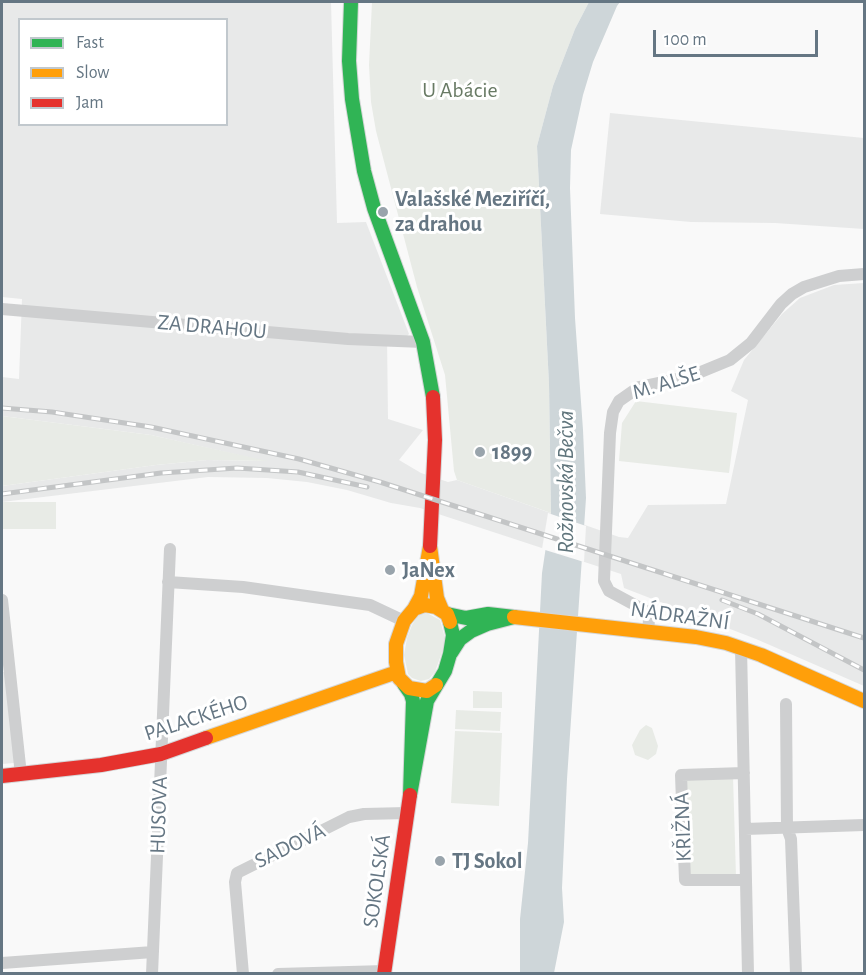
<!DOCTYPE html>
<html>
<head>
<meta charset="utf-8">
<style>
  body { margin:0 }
  #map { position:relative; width:866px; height:975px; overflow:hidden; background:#f9f9f9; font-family:"Alegreya Sans",sans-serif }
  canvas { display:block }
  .frame { position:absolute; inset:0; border:3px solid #657683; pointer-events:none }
  .legend { position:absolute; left:18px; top:18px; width:210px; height:108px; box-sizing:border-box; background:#fff; border:2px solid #c1c8cd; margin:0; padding:8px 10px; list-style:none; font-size:18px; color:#657683 }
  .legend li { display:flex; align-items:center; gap:12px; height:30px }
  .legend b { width:30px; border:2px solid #c1c8cd }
  .scale { position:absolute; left:653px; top:30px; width:165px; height:27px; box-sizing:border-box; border:3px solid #657683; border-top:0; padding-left:8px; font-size:18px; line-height:21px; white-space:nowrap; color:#657683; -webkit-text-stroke:4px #fff; paint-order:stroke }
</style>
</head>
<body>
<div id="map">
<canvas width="866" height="975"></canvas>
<div class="frame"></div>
<ul class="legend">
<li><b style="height:8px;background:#30b455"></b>Fast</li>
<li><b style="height:8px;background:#ff9f0a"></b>Slow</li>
<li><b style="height:8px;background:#e5322d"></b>Jam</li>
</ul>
<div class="scale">100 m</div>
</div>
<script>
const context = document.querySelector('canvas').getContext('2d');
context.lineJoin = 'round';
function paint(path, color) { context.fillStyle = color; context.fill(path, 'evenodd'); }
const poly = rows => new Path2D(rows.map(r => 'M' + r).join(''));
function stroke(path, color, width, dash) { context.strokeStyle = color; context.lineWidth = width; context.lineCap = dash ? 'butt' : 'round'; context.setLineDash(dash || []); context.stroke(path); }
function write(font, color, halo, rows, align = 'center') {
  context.font = font + ' "Alegreya Sans",sans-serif'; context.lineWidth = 6; context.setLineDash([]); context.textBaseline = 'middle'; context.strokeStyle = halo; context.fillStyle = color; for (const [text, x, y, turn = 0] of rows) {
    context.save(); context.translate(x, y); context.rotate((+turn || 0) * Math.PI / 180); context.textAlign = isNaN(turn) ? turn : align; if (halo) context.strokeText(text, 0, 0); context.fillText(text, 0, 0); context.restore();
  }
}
paint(poly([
  [2,2,331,2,337,223,366,222,409,334,406,337,387,336,388,419,423,430,399,460,421,473,448,482,457,480,619,537,628,538,648,505,726,504,748,400,731,391,744,360,782,314,800,298,834,285,864,283,864,686,756,639,624,588,621,574,420,508,391,503,347,490,307,482,267,478,208,477,2,502,2,486,156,465,207,460,265,461,151,435,2,416,2,377,19,379,22,299,2,297],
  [20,20,226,20,226,124,20,124],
  [610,113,864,138,864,229,775,223,691,222,600,214],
  [15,671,25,762,2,764,2,672]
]), '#e8e9e9');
paint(poly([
  [372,2,589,2,575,29,553,86,537,146,549,384,551,513,457,480,454,471,445,375,417,287,376,131,371,102,369,65],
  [636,401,737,413,729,473,619,461,622,423],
  [2,416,151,435,268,461,207,460,156,465,2,486],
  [2,502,56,502,56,529,2,529],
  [427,613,440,620,445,638,442,652,435,672,429,679,421,681,412,678,408,674,404,655,407,638,412,625,418,616],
  [473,691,502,692,502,708,473,708],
  [456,710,501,712,500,731,455,729],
  [646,725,652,728,658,746,656,754,648,760,635,755,632,745,640,730],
  [455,731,502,733,499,806,451,803],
  [733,776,736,877,687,878,684,778]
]), '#e8ebe6');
paint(poly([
  [589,2,620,2,617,6,593,62,583,95,571,150,570,188,575,318,583,430,586,498,567,779,562,888,564,922,554,973,520,974,520,919,528,843,542,573,551,513,549,384,537,146,553,86,575,29]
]), '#ced6d9');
paint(poly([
  [548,513,586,526,584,562,542,549]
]), '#f9f9f9');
const fast = poly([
  [351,2,349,61,352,99,364,171,374,208,423,342,433,397],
  [447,614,466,618,488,614,514,617,487,624,471,631,460,639,451,653],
  [404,684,411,694,413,701,410,795,427,701,445,671,450,654,453,635,450,622]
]);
const slow = poly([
  [414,609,421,596,430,546,437,598,442,610],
  [514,617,696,637,726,643,761,655,864,701],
  [436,685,427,691,409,688,399,678,396,662,396,644,404,621,414,609,425,605,436,607,447,614,450,622],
  [206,738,397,672]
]);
const jam = poly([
  [430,546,435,440,433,397],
  [2,776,101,765,161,754,206,738],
  [384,974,410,795]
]);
stroke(fast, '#d5d6d7', 16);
stroke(slow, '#d5d6d7', 16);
stroke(jam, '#d5d6d7', 16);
stroke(poly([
  [2,309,348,339,423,342],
  [168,582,243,587,370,605,404,621],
  [2,600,21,775],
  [648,632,649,620,646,611,609,591,604,581,610,433,613,412,619,401,639,387,691,376,730,360,751,343,781,304,792,294,804,287,839,276,864,274],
  [741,648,748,974],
  [786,704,787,828,791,839,796,974],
  [744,773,681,775,685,880,746,880],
  [745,829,864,825],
  [2,963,153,952],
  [152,974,170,549],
  [243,974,235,882,237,873,349,817,364,814,407,813],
  [278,974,385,971]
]), '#cecfd0', 12);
stroke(fast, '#30b455', 14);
stroke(slow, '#ff9f0a', 14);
stroke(jam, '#e5322d', 14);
const rail = poly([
  [2,408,52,412,151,427,299,459,380,482,864,638],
  [2,494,161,473,237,468,298,472,367,487],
  [722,600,758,614,864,670]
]);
stroke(rail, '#c3c5c6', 5);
stroke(rail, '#fff', 3, [9]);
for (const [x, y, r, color] of [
  [383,212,6,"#99a4ac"],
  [480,452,6,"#99a4ac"],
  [390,570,6,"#99a4ac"],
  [440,861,6,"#99a4ac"]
]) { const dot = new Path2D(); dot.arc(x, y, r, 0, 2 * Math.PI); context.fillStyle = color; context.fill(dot); stroke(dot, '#fff', 2); }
write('22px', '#687a64', '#fff', [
  ["U Abácie",460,90]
]);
write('bold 22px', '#657683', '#fff', [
  ["Valašské Meziříčí,",395,199],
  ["za drahou",395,224],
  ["1899",492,452],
  ["JaNex",402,570],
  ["TJ Sokol",452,861]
], 'left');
write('22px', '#657683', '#fff', [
  ["ZA DRAHOU",212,327,5],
  ["M. ALŠE",666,383,-17],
  ["NÁDRAŽNÍ",680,616,8],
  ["PALACKÉHO",196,718,-18],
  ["HUSOVA",159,815,-88],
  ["KŘIŽNÁ",683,827,-92],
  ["SADOVÁ",290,846,-26],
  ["SOKOLSKÁ",377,881,-82]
]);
write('italic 24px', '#60757c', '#fff', [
  ["Rožnovská Bečva",566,482,-90]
]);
</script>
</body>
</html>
